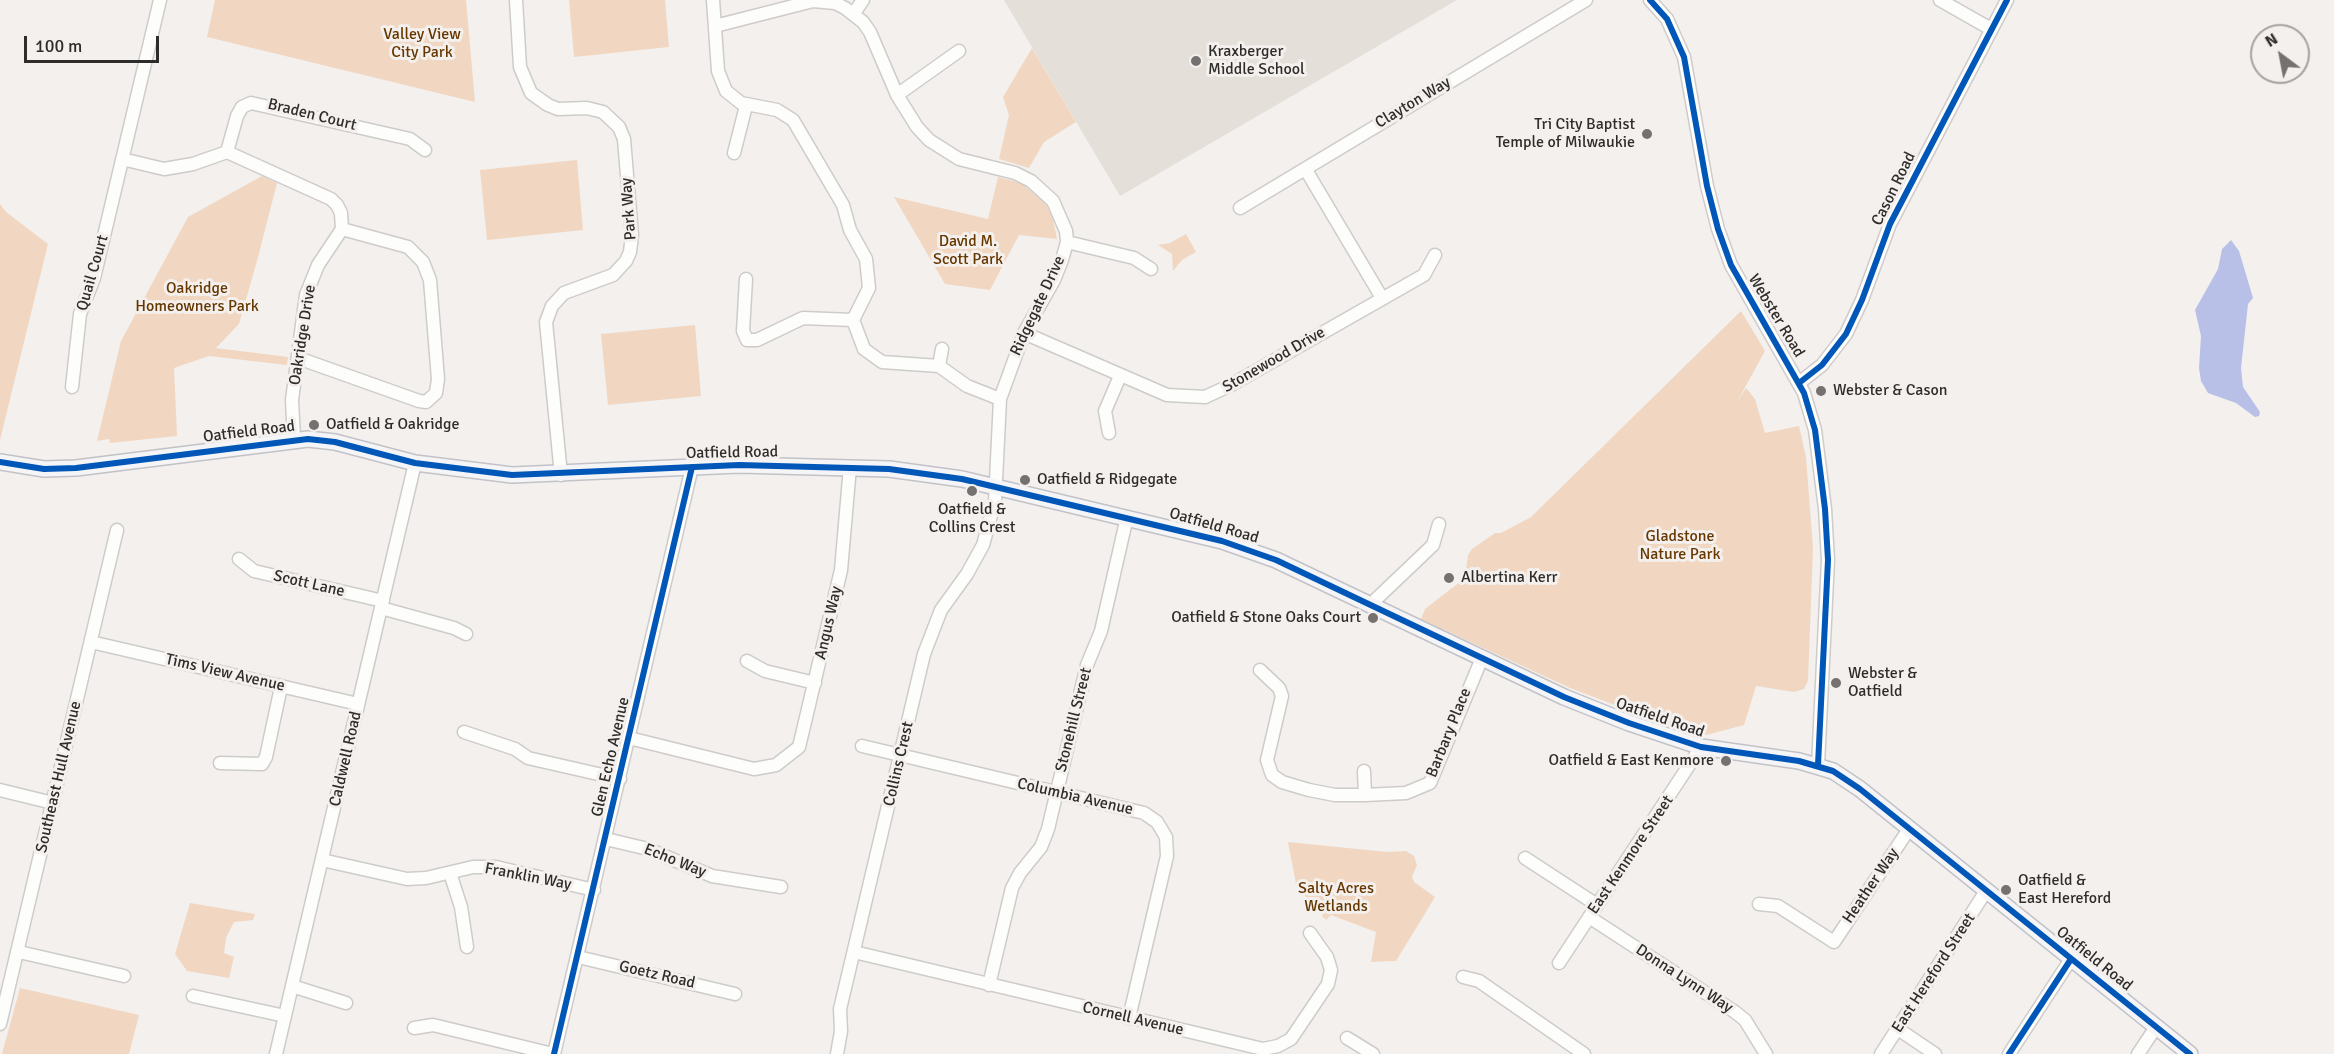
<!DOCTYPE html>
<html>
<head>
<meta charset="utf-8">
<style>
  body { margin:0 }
  #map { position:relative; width:2334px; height:1054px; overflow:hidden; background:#f3f0ee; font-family:Signika,sans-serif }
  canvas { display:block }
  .north { position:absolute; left:2250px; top:24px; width:60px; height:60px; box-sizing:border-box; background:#f4f0ed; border:2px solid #a5a2a0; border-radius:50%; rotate:328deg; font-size:16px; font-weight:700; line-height:24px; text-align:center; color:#2f2d2c }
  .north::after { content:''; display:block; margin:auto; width:21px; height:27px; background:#747170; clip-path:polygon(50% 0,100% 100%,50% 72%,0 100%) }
  .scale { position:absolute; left:24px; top:36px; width:135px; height:27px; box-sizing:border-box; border:3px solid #2f2d2c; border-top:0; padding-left:8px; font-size:18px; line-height:21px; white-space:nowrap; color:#2f2d2c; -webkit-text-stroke:4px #f4f0ed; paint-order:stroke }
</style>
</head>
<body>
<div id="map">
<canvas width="2334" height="1054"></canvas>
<div class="north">N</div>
<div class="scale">100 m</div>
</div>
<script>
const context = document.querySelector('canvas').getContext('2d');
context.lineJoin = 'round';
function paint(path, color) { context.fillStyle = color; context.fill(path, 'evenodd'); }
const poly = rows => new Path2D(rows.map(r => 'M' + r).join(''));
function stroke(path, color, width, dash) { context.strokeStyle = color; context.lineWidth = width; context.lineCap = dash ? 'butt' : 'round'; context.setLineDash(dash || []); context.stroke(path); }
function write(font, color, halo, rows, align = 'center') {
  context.font = font + ' Signika,sans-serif'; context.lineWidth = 6; context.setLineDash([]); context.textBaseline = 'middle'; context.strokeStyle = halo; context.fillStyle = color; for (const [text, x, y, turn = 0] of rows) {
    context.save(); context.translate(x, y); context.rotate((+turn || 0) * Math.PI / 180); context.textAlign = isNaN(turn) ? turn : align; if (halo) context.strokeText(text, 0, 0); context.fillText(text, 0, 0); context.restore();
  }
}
paint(poly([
  [1004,0,1457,0,1120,196]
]), '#e5dfda');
paint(poly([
  [215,0,466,0,475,102,207,37],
  [569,0,665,0,669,47,574,57],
  [1032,48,1076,122,1044,142,1029,168,999,159,1009,115,1003,97],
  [577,160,583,230,487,240,480,170],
  [262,176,277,183,257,261,239,324,216,348,288,357,287,365,209,356,174,368,177,436,110,443,109,439,97,441,121,341,188,217],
  [998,177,1021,183,1044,202,1052,214,1057,239,1019,235,990,290,945,284,894,197,988,219],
  [0,204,6,212,48,244,0,440],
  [1186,234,1196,252,1182,260,1173,271,1172,254,1158,245,1170,243],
  [1741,311,1765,351,1737,402,1746,388,1755,399,1765,433,1799,426,1806,457,1813,548,1808,681,1804,689,1794,692,1756,686,1744,725,1706,735,1692,731,1691,734,1570,688,1421,619,1425,609,1465,578,1468,555,1472,549,1495,533,1501,533,1531,517],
  [695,325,701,396,608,405,601,334],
  [1288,842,1387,852,1406,851,1414,856,1417,865,1412,877,1414,882,1435,897,1396,961,1371,962,1376,932,1331,915,1326,920,1322,916,1324,913,1302,893,1296,884],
  [190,903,255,914,253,920,234,922,226,938,224,953,234,957,229,978,187,971,175,954],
  [20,988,139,1015,129,1054,2,1054]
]), '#f1d7c1');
paint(poly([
  [2231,240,2239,251,2253,298,2248,304,2241,368,2243,387,2260,412,2259,416,2255,417,2236,403,2208,393,2201,381,2199,368,2201,336,2195,310,2218,269,2222,249]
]), '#b8c0e7');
const minor = poly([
  [516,0,520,67,531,93,548,105,558,109,587,108,603,112,619,127,624,139,632,235,630,252,626,261,613,275,564,293,552,306,546,322,561,475],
  [713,0,718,71,726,91,741,103,777,110,793,120,843,205,850,230,866,259,869,288,853,320,864,349,882,362,939,366,967,386,1000,399],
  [1650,0,1667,19,1684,57,1707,186,1718,229,1731,265,1804,393,1815,430,1825,509,1828,560,1818,765],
  [1940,0,1991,29],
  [854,13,863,0],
  [715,26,813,1,835,3,845,8,863,22,870,32,897,95,917,127,929,140,959,159,1015,173,1031,181,1053,201,1066,231,1067,242,1062,260,1054,280,1024,333,1000,399,995,501,983,545,967,574,941,610,924,654,840,1009,841,1031,837,1054],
  [897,95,959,51],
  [227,152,237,116,242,107,251,103,410,139,425,150],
  [734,153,746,106],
  [122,159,164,169,193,164,227,152,331,199,337,205,341,213,342,229,318,265,306,295,292,400,294,439],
  [1306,170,1382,298],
  [1240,208,1586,0],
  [1067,242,1134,258,1151,269],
  [746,279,743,331,747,340,757,340,803,318,853,320],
  [1024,333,1167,395,1205,397,1231,385,1424,275,1435,255],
  [298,358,419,401,426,402,436,393,438,379,430,280,423,262,408,247,342,229],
  [939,366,942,349],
  [1799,383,1822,365,1846,334,1862,300,1890,224,2007,0],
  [72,387,80,314,94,278,160,0],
  [1109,433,1105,411,1120,376],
  [239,559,254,571,383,601],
  [1371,604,1433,545,1439,524],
  [381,608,454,628,466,634],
  [91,642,358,704],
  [747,661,765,671,815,683],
  [1260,670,1279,688,1282,696,1267,760,1272,775,1282,782,1309,790,1335,795,1365,795,1406,793,1430,783,1482,658],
  [464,732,515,749,528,758,620,779],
  [629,738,754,769,776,765,799,747,841,570,850,467],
  [862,746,1144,813,1157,822,1166,837,1167,856,1129,1018],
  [220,763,262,764,266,757,281,687],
  [1364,771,1365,795],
  [0,790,53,803],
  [606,839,648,849,712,876,781,887],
  [1525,858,1597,905],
  [322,860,407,879,426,878,473,867,496,867,594,890],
  [450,873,461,907,467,947],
  [1759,904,1778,906,1834,942,1909,829],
  [1589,917,1735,1012,1745,1020,1766,1054],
  [19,952,124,976],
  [854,952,1263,1049,1278,1046,1291,1039,1328,984,1331,970,1327,957,1310,933],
  [578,957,735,994],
  [1559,963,1701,747],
  [1463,977,1479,981,1584,1054],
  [989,985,1012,888,1020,873,1041,847,1048,829,1087,665,1101,631,1127,517],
  [292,986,346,1003],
  [193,996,285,1016],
  [0,1024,117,530],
  [414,1028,433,1025,553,1054],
  [1898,1029,1935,1054],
  [1347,1038,1373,1054],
  [276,1054,415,463],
  [554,1054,692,467],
  [1881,1054,1986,891],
  [2009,1054,2071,959],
  [2138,1054,2156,1027]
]);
const major = poly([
  [0,462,44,469,76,468,308,439,335,442,415,463,512,475,739,465,889,469,962,479,1222,541,1276,560,1564,697,1629,723,1701,747,1799,761,1833,771,1860,789,2190,1054]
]);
stroke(minor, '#ceccca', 15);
stroke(major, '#c2c2c7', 18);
stroke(minor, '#fdfdfc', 12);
stroke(major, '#f5f5f8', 15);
stroke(poly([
  [1650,0,1667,19,1684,57,1707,186,1718,229,1731,265,1804,393,1815,430,1825,509,1828,560,1818,765],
  [1799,383,1822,365,1846,334,1862,300,1890,224,2007,0],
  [0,462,44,469,76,468,308,439,335,442,415,463,512,475,739,465,889,469,962,479,1222,541,1276,560,1564,697,1629,723,1701,747,1799,761,1833,771,1860,789,2190,1054],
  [554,1054,692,467],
  [2009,1054,2071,959]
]), '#0057b8', 6);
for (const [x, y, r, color] of [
  [1196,61,6,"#747170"],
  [1647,134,6,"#747170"],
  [1821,391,6,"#747170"],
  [314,425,6,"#747170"],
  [1025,480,6,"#747170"],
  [972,491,6,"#747170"],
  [1449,578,6,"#747170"],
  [1373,618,6,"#747170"],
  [1836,683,6,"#747170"],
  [1726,761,6,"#747170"],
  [2006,890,6,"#747170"]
]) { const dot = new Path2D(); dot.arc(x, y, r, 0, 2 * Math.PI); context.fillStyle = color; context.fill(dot); stroke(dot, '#f4f0ed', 2); }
write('16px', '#673700', '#f4f0ed', [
  ["Valley View",422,35],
  ["City Park",422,53],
  ["David M.",968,242],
  ["Scott Park",968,260],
  ["Oakridge",197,289],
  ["Homeowners Park",197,307],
  ["Gladstone",1680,537],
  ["Nature Park",1680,555],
  ["Salty Acres",1336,889],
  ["Wetlands",1336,907]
]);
write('16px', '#2f2d2c', '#f4f0ed', [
  ["Kraxberger",1208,52],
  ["Middle School",1208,70],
  ["Tri City Baptist",1635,125,"right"],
  ["Temple of Milwaukie",1635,143,"right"],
  ["Webster & Cason",1833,391],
  ["Oatfield & Oakridge",326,425],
  ["Oatfield & Ridgegate",1037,480],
  ["Oatfield &",972,510,"center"],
  ["Collins Crest",972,528,"center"],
  ["Albertina Kerr",1461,578],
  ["Oatfield & Stone Oaks Court",1361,618,"right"],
  ["Webster &",1848,674],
  ["Oatfield",1848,692],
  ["Oatfield & East Kenmore",1714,761,"right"],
  ["Oatfield &",2018,881],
  ["East Hereford",2018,899]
], 'left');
write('16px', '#2f2d2c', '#f4f0ed', [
  ["Clayton Way",1413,103,-31],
  ["Braden Court",312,115,14],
  ["Cason Road",1894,189,-64],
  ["Park Way",629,209,-94],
  ["Quail Court",93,273,-74],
  ["Ridgegate Drive",1038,306,-65],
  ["Webster Road",1776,316,59],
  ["Oakridge Drive",303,335,-81],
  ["Stonewood Drive",1274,360,-30],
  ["Oatfield Road",249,432,-7],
  ["Oatfield Road",732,453,-1],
  ["Oatfield Road",1214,526,16],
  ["Scott Lane",309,584,13],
  ["Angus Way",829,623,-77],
  ["Tims View Avenue",225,673,13],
  ["Oatfield Road",1660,718,19],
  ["Stonehill Street",1074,720,-76],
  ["Barbary Place",1449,733,-68],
  ["Glen Echo Avenue",611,757,-77],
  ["Caldwell Road",346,759,-77],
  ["Collins Crest",899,764,-77],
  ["Southeast Hull Avenue",59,777,-77],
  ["Columbia Avenue",1075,797,13],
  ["East Kenmore Street",1631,855,-56],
  ["Echo Way",675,861,22],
  ["Franklin Way",528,877,11],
  ["Heather Way",1871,886,-56],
  ["Oatfield Road",2094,959,39],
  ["East Hereford Street",1934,973,-57],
  ["Goetz Road",657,975,13],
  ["Donna Lynn Way",1684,979,33],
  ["Cornell Avenue",1133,1019,13]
]);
</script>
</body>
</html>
